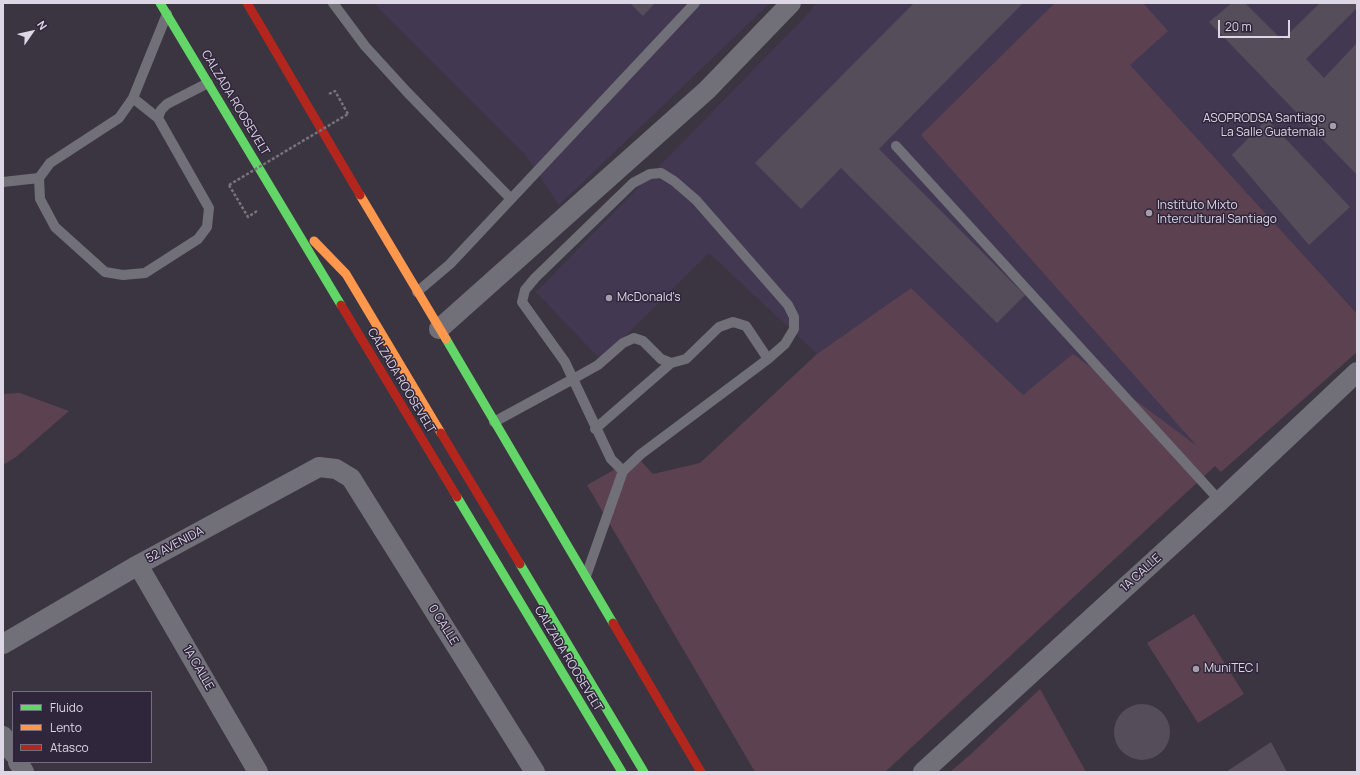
<!DOCTYPE html>
<html>
<head>
<meta charset="utf-8">
<style>
  body { margin:0 }
  #map { position:relative; width:1360px; height:775px; overflow:hidden; background:#3b3541; font-family:Manrope,sans-serif }
  canvas { display:block }
  .frame { position:absolute; inset:0; border:4px solid #ddd7e5; pointer-events:none }
  .legend { position:absolute; left:12px; top:691px; width:140px; height:72px; box-sizing:border-box; background:#30263c; border:1px solid #756d80; margin:0; padding:5px 7px; list-style:none; font-size:12px; color:#ddd7e5 }
  .legend li { display:flex; align-items:center; gap:8px; height:20px }
  .legend b { width:20px; border:1px solid #756d80 }
  .north { position:absolute; left:12px; top:12px; width:40px; height:40px; -webkit-text-stroke:3px #30263c; paint-order:stroke; rotate:56deg; font-size:11px; font-weight:700; line-height:16px; text-align:center; color:#ddd7e5 }
  .north::after { content:''; display:block; margin:auto; width:14px; height:18px; background:#ddd7e5; clip-path:polygon(50% 0,100% 100%,50% 72%,0 100%) }
  .scale { position:absolute; left:1218px; top:20px; width:72px; height:18px; box-sizing:border-box; border:2px solid #ddd7e5; border-top:0; padding-left:5px; font-size:12px; line-height:14px; white-space:nowrap; color:#ddd7e5; -webkit-text-stroke:3px #30263c; paint-order:stroke }
</style>
</head>
<body>
<div id="map">
<canvas width="1360" height="775"></canvas>
<div class="frame"></div>
<ul class="legend">
<li><b style="height:5px;background:#63d668"></b>Fluido</li>
<li><b style="height:5px;background:#ff974d"></b>Lento</li>
<li><b style="height:5px;background:#b3261e"></b>Atasco</li>
</ul>
<div class="north">N</div>
<div class="scale">20 m</div>
</div>
<script>
const context = document.querySelector('canvas').getContext('2d');
context.lineJoin = 'round';
function paint(path, color) { context.fillStyle = color; context.fill(path, 'evenodd'); }
const poly = rows => new Path2D(rows.map(r => 'M' + r).join(''));
function stroke(path, color, width, dash) { context.strokeStyle = color; context.lineWidth = width; context.lineCap = dash ? 'butt' : 'round'; context.setLineDash(dash || []); context.stroke(path); }
function write(font, color, halo, rows, align = 'center') {
  context.font = font + ' Manrope,sans-serif'; context.lineWidth = 3; context.setLineDash([]); context.textBaseline = 'middle'; context.strokeStyle = halo; context.fillStyle = color; for (const [text, x, y, turn = 0] of rows) {
    context.save(); context.translate(x, y); context.rotate((+turn || 0) * Math.PI / 180); context.textAlign = isNaN(turn) ? turn : align; if (halo) context.strokeText(text, 0, 0); context.fillText(text, 0, 0); context.restore();
  }
}
paint(poly([
  [374,3,770,3,559,205,525,154],
  [816,3,1357,3,1357,328,1219,462,1023,395,911,288,817,354,709,253,601,360,536,292,807,15]
]), '#433851');
paint(poly([
  [1055,3,1143,3,1168,31,1130,65,1357,314,1357,352,1221,472,1215,466,885,772,755,772,587,485,637,457,653,474,700,463,817,354,911,288,1023,395,1073,354,1197,446,921,135],
  [20,393,69,411,16,457,3,465,3,394],
  [1194,614,1244,694,1198,723,1147,643],
  [1040,689,1086,772,950,772,971,754]
]), '#5c4250');
paint(poly([
  [630,3,655,3,643,16],
  [914,3,1023,3,879,149,1025,295,997,323,841,168,801,209,755,163],
  [1232,3,1245,3,1282,40,1320,3,1357,3,1357,8,1306,59,1324,78,1357,43,1357,175,1209,22],
  [1267,119,1350,207,1309,245,1232,155],
  '1114 732a28 28 0 1 1 56 0a28 28 0 1 1-56 0Z',
  [1271,742,1287,772,1226,772]
]), '#564d5a');
stroke(poly([
  [329,94,335,91,348,114],
  [229,185,248,217,257,211]
]), '#76757c', 2.5, [3, 2]);
stroke(poly([
  [333,3,365,46,407,92,511,199],
  [167,14,133,98,119,118,50,163,39,178,40,199,55,227,105,272,123,275,145,273,198,239,207,227,209,208,158,118,161,110,167,104,208,83],
  [133,98,158,118],
  [896,146,1220,501],
  [3,182,39,178],
  [417,292,450,264,695,3],
  [494,422,573,379,565,362,522,302,525,290,535,278,633,183,650,174,661,173,674,181,696,200,788,305,794,317,794,329,785,344,768,359,641,454,623,471,586,576],
  [595,429,671,363],
  [623,471,611,459,573,379,598,365,623,343,634,338,643,341,661,359,671,363,686,359,719,327,733,322,746,326,768,359]
]), '#717078', 10);
stroke(poly([
  [439,329,707,90,791,3],
  [138,565,258,772],
  [3,644,138,565,319,467,336,469,351,478,535,772],
  [3,736,13,753],
  [18,762,24,772],
  [923,772,1220,501,1357,372]
]), '#717078', 20);
stroke(poly([
  [160,3,341,305],
  [446,339,613,623],
  [457,497,622,772],
  [520,564,644,772]
]), '#63d668', 9);
stroke(poly([
  [360,195,446,339],
  [314,241,346,274,441,433]
]), '#ff974d', 9);
stroke(poly([
  [247,3,360,195],
  [341,305,457,497],
  [441,433,520,564],
  [613,623,701,772]
]), '#b3261e', 9);
stroke(poly([
  [229,185,348,114]
]), '#76757c', 2.5, [3, 2]);
for (const [x, y, r, color] of [
  [1333,126,4,"#a49eac"],
  [1149,213,4,"#a49eac"],
  [609,298,4,"#a49eac"],
  [1196,669,4,"#a49eac"]
]) { const dot = new Path2D(); dot.arc(x, y, r, 0, 2 * Math.PI); context.fillStyle = color; context.fill(dot); stroke(dot, '#30263c', 1.5); }
write('12px', '#ddd7e5', '#30263c', [
  ["CALZADA ROOSEVELT",235,103,59],
  ["CALZADA ROOSEVELT",401,381,59],
  ["52 AVENIDA",175,545,-28],
  ["1A CALLE",1141,573,-42],
  ["0 CALLE",443,625,58],
  ["CALZADA ROOSEVELT",568,659,59],
  ["1A CALLE",198,668,60]
]);
write('12px', '#ddd7e5', '#30263c', [
  ["ASOPRODSA Santiago",1325,119,"right"],
  ["La Salle Guatemala",1325,133,"right"],
  ["Instituto Mixto",1157,206],
  ["Intercultural Santiago",1157,220],
  ["McDonald's",617,298],
  ["MuniTEC I",1204,669]
], 'left');
</script>
</body>
</html>
